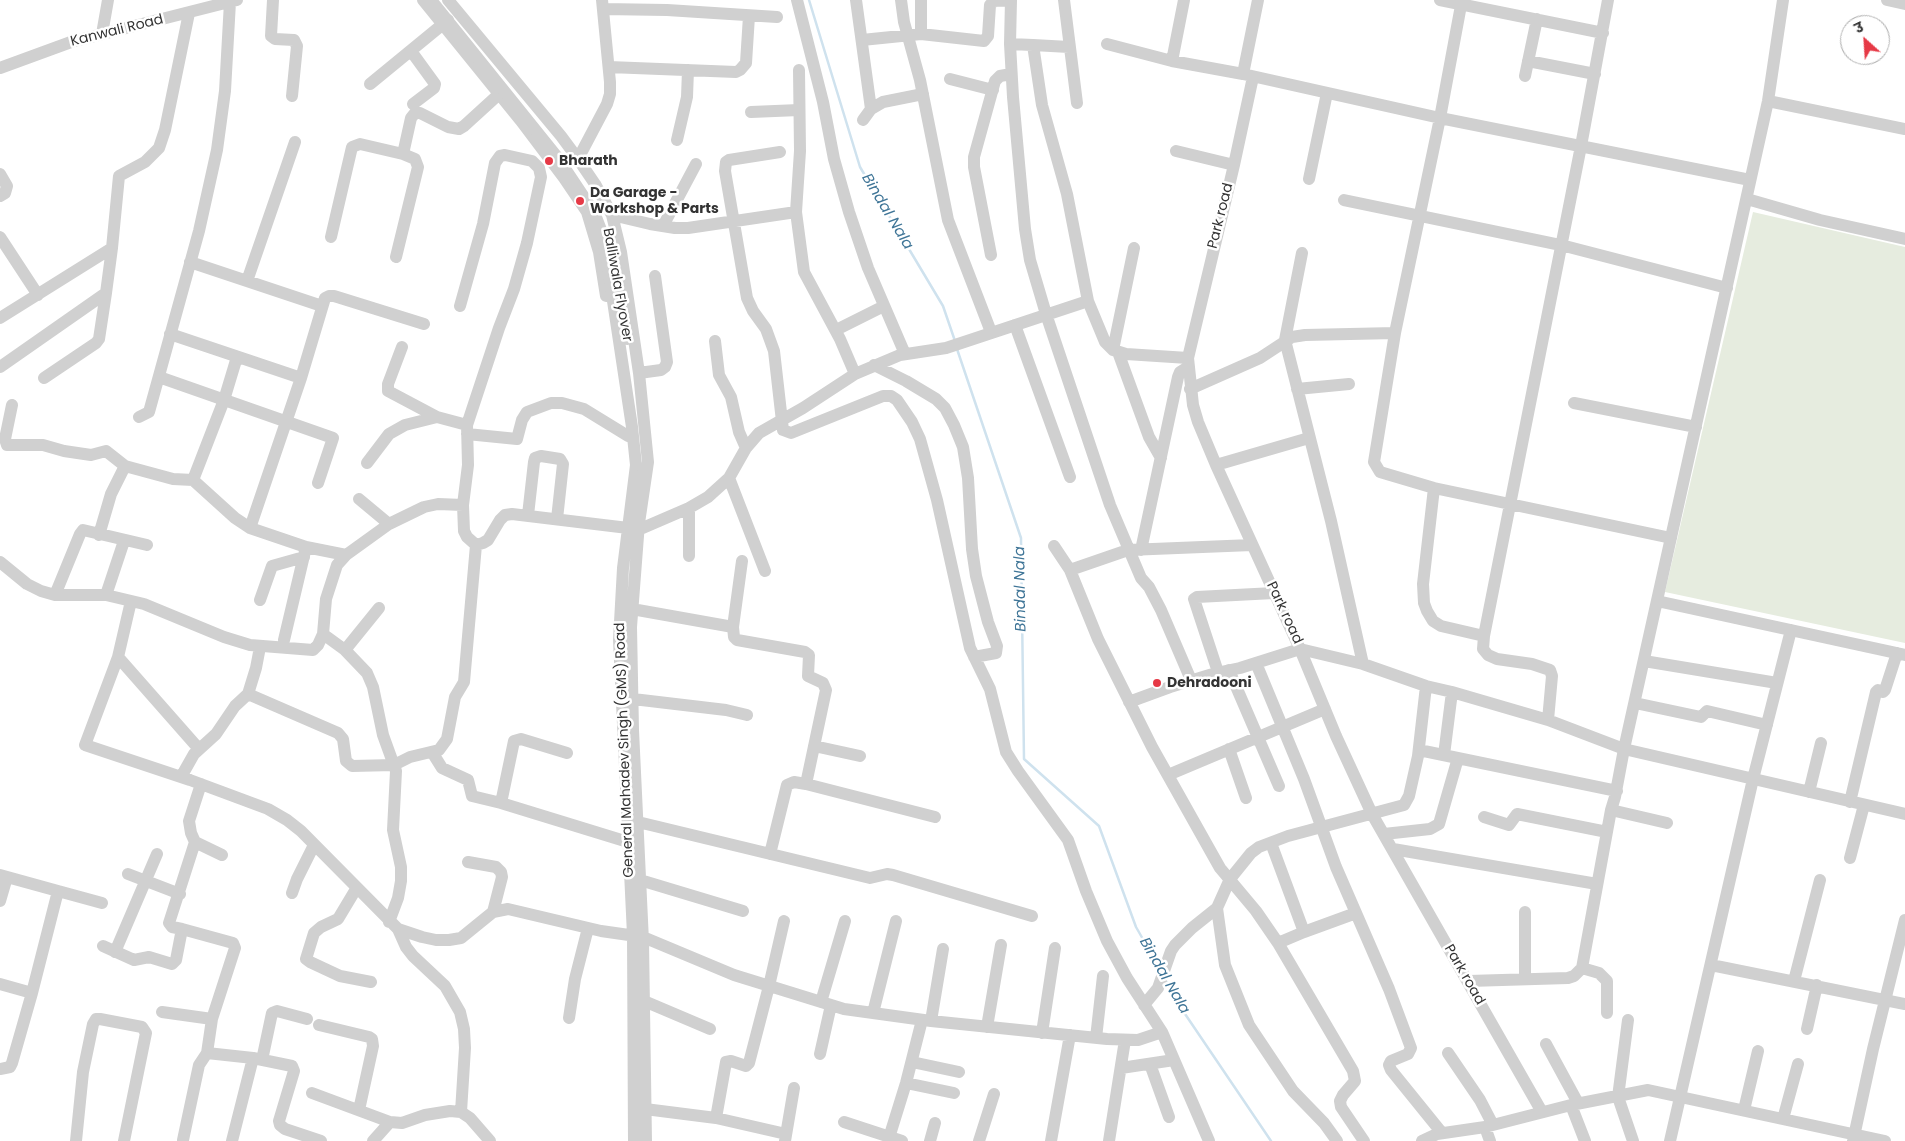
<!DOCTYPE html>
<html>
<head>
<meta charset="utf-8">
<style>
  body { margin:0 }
  #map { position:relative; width:1905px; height:1141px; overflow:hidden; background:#fff; font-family:Poppins,"Noto Sans Devanagari",sans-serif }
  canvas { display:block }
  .north { position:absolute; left:1840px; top:15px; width:50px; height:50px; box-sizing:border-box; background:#fff; border:1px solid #adadad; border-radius:50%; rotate:334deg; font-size:14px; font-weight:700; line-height:20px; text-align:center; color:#333 }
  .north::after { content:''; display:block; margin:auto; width:18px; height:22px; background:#e63946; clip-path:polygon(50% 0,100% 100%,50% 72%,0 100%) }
</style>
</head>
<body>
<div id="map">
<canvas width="1905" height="1141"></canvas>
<div class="north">उ</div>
</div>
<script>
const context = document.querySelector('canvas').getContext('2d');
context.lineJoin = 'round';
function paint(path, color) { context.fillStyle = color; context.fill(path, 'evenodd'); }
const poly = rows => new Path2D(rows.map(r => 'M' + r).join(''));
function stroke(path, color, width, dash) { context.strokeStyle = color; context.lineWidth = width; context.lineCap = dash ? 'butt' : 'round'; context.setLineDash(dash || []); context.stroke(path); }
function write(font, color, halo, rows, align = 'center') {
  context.font = font + ' Poppins,sans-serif'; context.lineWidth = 5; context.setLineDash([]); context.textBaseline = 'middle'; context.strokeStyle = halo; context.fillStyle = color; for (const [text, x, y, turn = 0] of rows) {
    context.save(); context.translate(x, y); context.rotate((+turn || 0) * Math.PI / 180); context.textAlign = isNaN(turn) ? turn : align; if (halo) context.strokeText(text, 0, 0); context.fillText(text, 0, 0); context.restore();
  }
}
paint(poly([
  [1753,212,1905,247,1905,643,1665,592]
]), '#e6ecdf');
stroke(poly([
  [809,0,860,167,943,306,955,341],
  [957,349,1021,538,1024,759,1099,826,1136,927,1160,969],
  [1166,981,1181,1008,1271,1141]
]), '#cfe2ee', 2.5);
stroke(poly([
  [273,0,271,36,275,39,294,40,297,46,292,96],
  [423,0,521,121,564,178,587,212,599,252,606,296],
  [448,0,561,136,578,159,595,184,612,215,621,252,639,373,648,462,639,523,631,627,633,730,643,941,646,1141],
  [797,0,823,102,834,159,849,212,868,268,905,354],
  [856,0,871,109],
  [901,0,904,22,920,80,948,220,991,332],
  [921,0,921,34],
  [1011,0,1010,44,1013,97,1025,229,1030,260,1046,314,1110,505,1141,578,1149,587,1161,610,1191,680],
  [1064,0,1077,103],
  [1440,0,1603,33],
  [1462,0,1440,118,1395,333,1374,462,1380,472,1434,488,1671,538],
  [1887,0,1905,4],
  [603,9,667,10,777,17],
  [102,34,108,0],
  [862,40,921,34,984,41,988,36,990,5,994,1,1008,0],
  [1010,44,1033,45,1042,105,1067,194,1088,301,1105,342,1113,350,1126,354,1188,358],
  [1107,44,1172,61,1243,74,1440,118,1750,180],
  [1033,45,1069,47],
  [411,51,435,84,434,88,413,104],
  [1172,61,1184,0],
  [1528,61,1595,74],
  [609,67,736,72,740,70,746,63,749,16],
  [0,68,71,42,237,0],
  [799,70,800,151,796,212,804,272,840,339,855,374],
  [1243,74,1258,0],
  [1525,76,1537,19],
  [1253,77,1234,165,1188,358,1193,405,1198,422,1216,465,1300,649,1336,736,1372,814,1542,1112],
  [950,79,993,90],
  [370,84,448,20],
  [1768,101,1905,129],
  [751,112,799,110],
  [863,120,871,109,883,102,923,94],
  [677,140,687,97,688,70],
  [1176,151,1234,165],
  [780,152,729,160,726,162,725,171,747,298,753,311,766,329,774,351,783,430,791,433,883,396,891,396,897,400,912,422,920,439,937,500,970,648,990,689,1006,752,1018,771,1068,840,1086,891,1107,941,1127,978,1162,1032,1209,1141],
  [578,159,607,104,610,94,610,82,602,0],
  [0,174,7,186,5,193,0,196],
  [1309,179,1327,93],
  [1747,199,1820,220,1905,239],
  [1344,200,1561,245,1727,288],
  [612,215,650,224,675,228,688,228,796,212],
  [663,226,696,164],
  [0,237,38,295],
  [331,237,352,147,360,144,403,154,411,118,415,113,420,113,448,127,459,129,464,126,498,95],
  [1302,253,1285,340,1331,521,1363,664],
  [991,255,974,167,974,157,995,81,1000,76,1011,74],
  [396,257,418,167,415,159,403,154],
  [190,262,322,306],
  [247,281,295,142],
  [0,318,112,248],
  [1015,325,1070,477],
  [836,330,884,306],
  [170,334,301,378],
  [715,341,719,375,731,397,739,432,746,448],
  [402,347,388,384,388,391,437,417],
  [1113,350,1134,248],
  [1118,352,1149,437,1161,458],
  [874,365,906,381,936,399,945,408,954,425,963,447,968,478,972,549,976,576,988,622,997,646,996,653,974,657],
  [0,367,106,293,112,248,119,176,145,162,159,148,165,130,189,13],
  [639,373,661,370,665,367,667,362,655,276],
  [159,377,333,438,318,483],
  [44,378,96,343,99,339,106,293],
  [1190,389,1260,358,1292,337,1305,335,1395,333],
  [1297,389,1349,384],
  [1574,403,1696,427],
  [12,405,5,439,7,445,43,445,64,451,91,455,106,451,125,466],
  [139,417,149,412,199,231,217,150,225,91,230,2],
  [467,434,517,439,522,420,527,412,551,403,562,403,584,409,628,436],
  [367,463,389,434,405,425,437,417,467,425],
  [1216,465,1309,438],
  [729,478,765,571],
  [193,480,224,400,237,357],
  [1434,488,1423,584,1424,603,1427,611,1433,621,1441,626,1484,636],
  [359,499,389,524],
  [463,505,464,531,467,537,476,545,483,543,488,540,500,520,505,515,512,514,628,528],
  [689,508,689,556],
  [528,515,534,462,535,458,541,456,560,459,563,464,557,519],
  [250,528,301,378,325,298,329,296,334,296,424,324],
  [638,530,689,508,708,497,729,478,746,448,759,433,803,408,855,374,900,355,946,348,1088,301],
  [99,535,111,494,125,466,173,479,193,480,235,518,250,528,306,547,346,555],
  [147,545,83,530,80,534,55,595,106,595,144,604,224,637,250,645,313,650,318,645,323,634],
  [1054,546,1070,570,1098,639,1152,747,1220,868,1256,911,1278,943,1353,1071,1355,1081,1343,1095,1340,1101,1341,1107,1364,1141],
  [1141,550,1178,377,1180,372,1188,367],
  [0,562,27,584,41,591,55,595],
  [1070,570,1128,550,1252,545],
  [106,595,124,541],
  [260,600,272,566,304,557],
  [131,601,118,657,85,745,190,780,268,809,287,820,301,831,398,929,422,937,436,940,449,940,461,938,493,912,508,909,601,931,643,937,734,975,844,1009,931,1021,1107,1039,1138,1040,1162,1032],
  [1657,601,1905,655],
  [632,609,733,627,734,637,737,640,805,652,809,655,808,676,823,683,826,690,806,784,794,782,787,785,770,854],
  [733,627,742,561],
  [284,640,306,547],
  [345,650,379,608],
  [118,657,199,749],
  [1644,661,1777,683],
  [1256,663,1304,779,1336,867,1389,989,1411,1048,1408,1054,1391,1061,1389,1065,1391,1070,1442,1133],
  [1229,670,1279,786],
  [1218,672,1194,599,1197,597,1274,593],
  [248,694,338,733,343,739,346,761,352,766,394,765,410,757,439,750,447,739,455,697,464,682,476,545],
  [633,699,726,710,747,715],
  [1129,702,1170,687,1216,673,1240,668,1300,649,1363,664,1426,686,1452,692,1548,720,1624,749,1905,814],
  [1635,703,1701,717,1707,711,1767,725],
  [1548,720,1552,676,1550,670,1532,664,1497,659,1488,655,1483,649,1484,636,1581,146,1608,0],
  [814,746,860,756],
  [1229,749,1246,798],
  [1419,750,1617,791],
  [432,752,442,768,468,780,472,796,501,803],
  [567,753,521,739,514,741,501,803,628,842],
  [1444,755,1452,692],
  [1168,775,1325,709],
  [181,777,194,754,216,734,235,706,248,694,256,668,260,647],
  [806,784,935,817],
  [1809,792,1821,743],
  [1850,802,1876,692,1878,690,1883,692,1885,690,1897,653],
  [1611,810,1667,823],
  [1484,817,1509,825,1517,814,1607,832],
  [638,822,870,878,887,874,893,875,1032,916],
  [1384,834,1430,829,1439,824,1458,758],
  [195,842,222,855],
  [1271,843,1304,932,1278,943],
  [1393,849,1597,884],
  [1850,858,1864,805],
  [468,862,496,867,501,872,502,877,493,912],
  [128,874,180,894],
  [0,875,58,891,32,993],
  [640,880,743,911],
  [356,889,338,919,321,927,314,933,306,959,310,962,340,976,371,982],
  [58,891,102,903],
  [292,893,297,879,314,845],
  [0,901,7,877],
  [1217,908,1225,965,1249,1025,1293,1091,1324,1123,1337,1141],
  [389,922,398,898,401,881,401,867,393,830,396,771,383,735,373,687,367,673,345,650,323,634,326,599,337,565,346,555,389,524,424,507,438,504,463,505,468,465,467,425,499,328,514,289,527,243,541,177,539,168,532,161,505,155,500,156,495,163,483,224,460,306],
  [182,929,172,927,169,923,195,842,191,833,189,821,201,784],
  [398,929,406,947,413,956,445,986,460,1012,464,1029,465,1048,461,1112],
  [1304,932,1356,913],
  [103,946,134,960,149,957,172,964,176,960,182,929,233,943,235,948,212,1019,207,1053],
  [115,952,157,854],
  [1711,965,1905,1004],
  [1582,968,1599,973,1607,981,1607,1013],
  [1525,979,1525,912],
  [1469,981,1568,978,1574,976,1582,968,1611,810,1615,797,1624,749,1768,101,1783,0],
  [1794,981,1820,880],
  [0,984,32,993,12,1063,10,1067,0,1069],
  [644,1001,710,1029],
  [821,1002,845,921],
  [1144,1005,1158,988,1171,951,1175,945,1192,928,1217,908,1230,879,1251,853,1259,847,1288,836,1404,805,1409,796,1418,756,1426,686],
  [162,1012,212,1019],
  [873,1013,896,921],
  [569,1018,575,979,588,928],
  [1628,1020,1618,1097,1633,1141],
  [931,1021,943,949],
  [319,1025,369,1037,372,1039,373,1046,359,1110],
  [987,1027,1001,945],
  [1807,1029,1817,985],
  [1042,1033,1055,948],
  [1096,1038,1103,976],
  [1546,1044,1578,1103],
  [1448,1053,1480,1100,1493,1125],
  [820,1054,831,1005],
  [262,1060,272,1013,277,1011,307,1019],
  [912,1062,959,1072],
  [1150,1064,1169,1117],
  [1121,1068,1174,1060],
  [906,1083,954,1093],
  [312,1093,390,1122],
  [1571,1105,1585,1141],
  [645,1109,716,1118,786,1134],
  [1744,1110,1758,1051],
  [716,1118,726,1062,731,1061,746,1066,749,1063,769,986,784,921],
  [1783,1119,1798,1064],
  [844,1122,902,1141],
  [1485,1127,1490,1141],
  [183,1140,199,1065,207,1053,253,1058,292,1066,294,1071,279,1121,280,1125,285,1129,321,1141],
  [76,1141,83,1072,93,1024,96,1019,100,1019,142,1027,146,1033,124,1141],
  [232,1141,253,1058],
  [373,1141,390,1122,402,1123,425,1115,450,1111,461,1112,470,1118,490,1141],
  [634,1141,633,935,619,640,623,568,636,465],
  [785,1141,794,1088],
  [888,1141,906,1083,922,1020],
  [930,1141,935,1123],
  [979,1141,994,1094],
  [1051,1141,1070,1035],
  [1109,1141,1125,1040],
  [1422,1141,1437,1134,1485,1127,1571,1105,1648,1090,1885,1141],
  [1670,1141,1753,779,1791,630],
  [1853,1141,1873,1049,1905,920]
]), '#d0d0d0', 12);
stroke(poly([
  [431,0,558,158,594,212,601,230,605,248,632,427,636,465],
  [613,250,627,339]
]), '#d0d0d0', 12);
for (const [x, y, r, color] of [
  [549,161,5,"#e63946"],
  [580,201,5,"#e63946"],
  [1157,683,5,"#e63946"]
]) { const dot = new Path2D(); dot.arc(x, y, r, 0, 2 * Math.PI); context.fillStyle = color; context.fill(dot); stroke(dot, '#fff', 2); }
write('14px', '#333', '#fff', [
  ["Kanwali Road",117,31,-14],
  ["Park road",1221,216,-76],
  ["Balliwala Flyover",617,285,80],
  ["Park road",1284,613,65],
  ["General Mahadev Singh (GMS) Road",625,750,-92],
  ["Park road",1464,975,60]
]);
write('bold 14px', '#333', '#fff', [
  ["Bharath",559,161],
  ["Da Garage -",590,193],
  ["Workshop & Parts",590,209],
  ["Dehradooni",1167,683]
], 'left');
write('italic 15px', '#3f7597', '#fff', [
  ["Bindal Nala",887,212,59],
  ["Bindal Nala",1021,589,-91],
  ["Bindal Nala",1164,976,60]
]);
</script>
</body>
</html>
